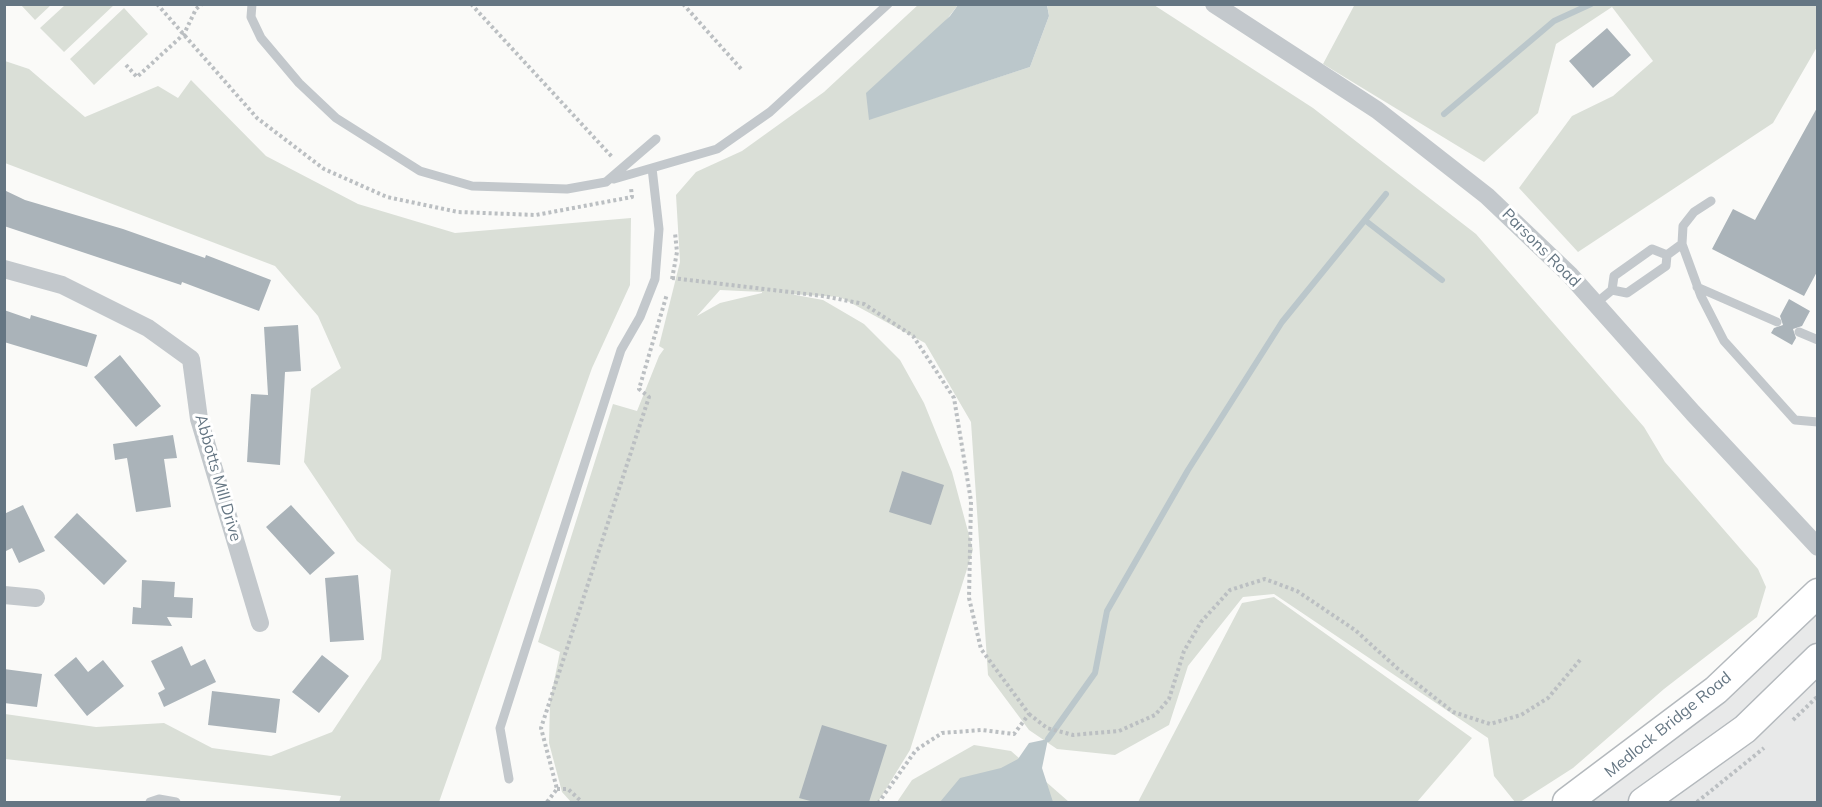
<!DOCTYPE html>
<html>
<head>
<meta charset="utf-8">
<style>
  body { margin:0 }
  #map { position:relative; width:1822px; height:807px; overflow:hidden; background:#fafaf8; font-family:Mulish,sans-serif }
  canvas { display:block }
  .frame { position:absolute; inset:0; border:6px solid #657683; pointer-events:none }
</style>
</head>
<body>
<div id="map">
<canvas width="1822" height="807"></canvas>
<div class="frame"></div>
</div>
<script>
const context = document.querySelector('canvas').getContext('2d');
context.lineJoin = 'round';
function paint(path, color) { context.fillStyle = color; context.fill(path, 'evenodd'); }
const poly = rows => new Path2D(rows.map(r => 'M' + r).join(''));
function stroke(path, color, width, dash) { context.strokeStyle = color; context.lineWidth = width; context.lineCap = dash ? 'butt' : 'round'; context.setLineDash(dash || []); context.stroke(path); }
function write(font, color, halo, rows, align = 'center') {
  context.font = font + ' Mulish,sans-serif'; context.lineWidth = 6; context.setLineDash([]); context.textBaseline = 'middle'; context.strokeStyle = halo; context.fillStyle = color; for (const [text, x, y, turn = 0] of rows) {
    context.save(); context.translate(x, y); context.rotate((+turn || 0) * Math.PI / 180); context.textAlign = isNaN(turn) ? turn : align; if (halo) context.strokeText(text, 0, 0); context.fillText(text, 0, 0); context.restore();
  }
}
paint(poly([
  [1817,608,1817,802,1567,802]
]), '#e8e9e9');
paint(poly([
  [919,4,958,5,869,119,1030,67,1049,16,1047,4,1154,5,1313,108,1476,234,1644,427,1665,462,1758,569,1766,587,1757,617,1664,689,1573,768,1520,802,1515,802,1494,776,1488,738,1274,594,1243,597,1188,666,1169,725,1115,755,1057,749,1029,730,988,675,971,422,925,343,840,297,790,294,823,300,864,324,900,360,924,403,952,472,973,550,910,750,878,802,571,802,562,792,549,743,550,701,560,652,538,642,613,404,637,411,659,356,664,349,659,346,680,262,676,195,696,172,742,151,824,92],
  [720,290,762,292,762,293,720,303,697,316],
  [1355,4,1817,5,1817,47,1773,123,1578,252,1519,188,1572,116,1613,96,1653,61,1612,7,1556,44,1538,113,1484,162,1323,64],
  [21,5,51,5,35,20],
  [65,5,65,4,114,5,64,52,40,28],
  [124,8,148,34,94,85,70,59],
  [5,61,29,69,85,117,158,86,178,98,191,80,266,156,358,204,455,233,631,218,630,285,592,368,439,802,339,802,341,796,5,759,5,714,96,727,164,723,212,748,271,756,332,732,381,659,391,570,357,541,304,462,311,389,341,368,318,316,275,266,5,163],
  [1274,597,1472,738,1417,802,1138,802,1242,603],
  [974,745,1011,751,1069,802,897,802,912,780]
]), '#dadfd7');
paint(poly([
  [958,5,1047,5,1049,16,1030,67,869,120,866,93,950,16],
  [1048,739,1042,768,1053,802,940,802,960,778,1001,768,1018,759,1029,743]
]), '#bbc7cb');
stroke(poly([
  [1444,114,1554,21,1591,4],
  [1366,221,1442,280],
  [1048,739,1095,673,1107,611,1188,470,1282,322,1386,194]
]), '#bbc7cb', 6);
paint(poly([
  [1607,28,1631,55,1593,88,1569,61],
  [1818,106,1818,270,1804,296,1712,249,1733,209,1755,220],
  [4,190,25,200,123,229,205,258,206,255,271,280,259,311,182,282,181,285,4,226],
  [1789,299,1810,311,1802,326,1793,329,1796,338,1792,345,1771,333,1774,328,1783,325,1780,316],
  [4,310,30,319,31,315,97,335,87,367,4,342],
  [298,325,301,371,285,372,280,465,247,462,251,394,268,395,264,327],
  [120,355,161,406,136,427,94,377],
  [173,435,177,458,164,459,171,507,136,512,127,458,115,460,113,444],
  [902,471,944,485,931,525,889,512],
  [23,505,45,551,19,563,12,548,4,552,4,514],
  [291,505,335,553,310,575,266,527],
  [77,513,127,561,104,585,54,537],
  [358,575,364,640,330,642,325,578],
  [142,580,175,582,174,597,193,598,192,618,167,617,172,626,132,624,133,607,141,608],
  [182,646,191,666,205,659,216,682,164,707,158,693,165,689,151,661],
  [322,655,349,676,319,713,292,692],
  [76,657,88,672,103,660,124,686,87,716,54,675],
  [4,669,42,674,37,707,4,703],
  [212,691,280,699,276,733,208,725],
  [822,725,887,745,869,802,814,802,799,798]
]), '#aab3b9');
const trunk = poly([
  [1567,802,1716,690,1818,593],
  [1643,802,1745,729,1818,658]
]);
stroke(trunk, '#b4b9bd', 31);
stroke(poly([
  [157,4,257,118,324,169,387,197,458,212,536,215,632,197,631,188],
  [471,4,613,158],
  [683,4,742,70],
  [126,65,137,77,184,34,196,9,202,4],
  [672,278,823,296,864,304,913,336,954,398,971,501,969,598,981,649,1029,714,1014,734,982,730,942,733,916,750,879,802],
  [672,279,677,252,675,233],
  [1029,714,1047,728,1073,735,1119,731,1155,715,1169,699,1184,651,1201,622,1230,590,1265,579,1297,591,1355,630,1397,668,1453,712,1490,724,1521,715,1548,698,1580,660],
  [1793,720,1818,696],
  [557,789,568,789,582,802],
  [547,802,557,789,541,728,649,397,639,389,667,294],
  [1697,802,1764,748]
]), '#bbbfc2', 4, [3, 3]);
stroke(poly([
  [252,4,251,17,261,38,299,83,336,118,420,171,472,186,567,189,606,182,656,139],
  [614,179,717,149,770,112,888,4],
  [1711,201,1694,212,1683,226,1682,244,1701,296,1724,341,1795,420,1818,422],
  [1697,287,1777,322],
  [1612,290,1627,293,1666,266,1667,255,1682,244],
  [1595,304,1612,290,1614,276,1652,249,1667,255],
  [1799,332,1818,340],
  [509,779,500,728,621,350,640,317,655,279,659,229,652,168],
  [150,802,159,799,176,802]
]), '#c3c8cc', 9);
stroke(poly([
  [1214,4,1377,110,1487,196,1570,275,1693,413,1818,547],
  [4,269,62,285,148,328,191,359,199,419,260,623],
  [4,595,36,598]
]), '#c3c8cc', 18);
stroke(trunk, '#fff', 28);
write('16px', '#657683', '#fff', [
  ["Parsons Road",1541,248,45],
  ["Abbotts Mill Drive",218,478,74],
  ["Medlock Bridge Road",1668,725,-39]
]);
</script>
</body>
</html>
